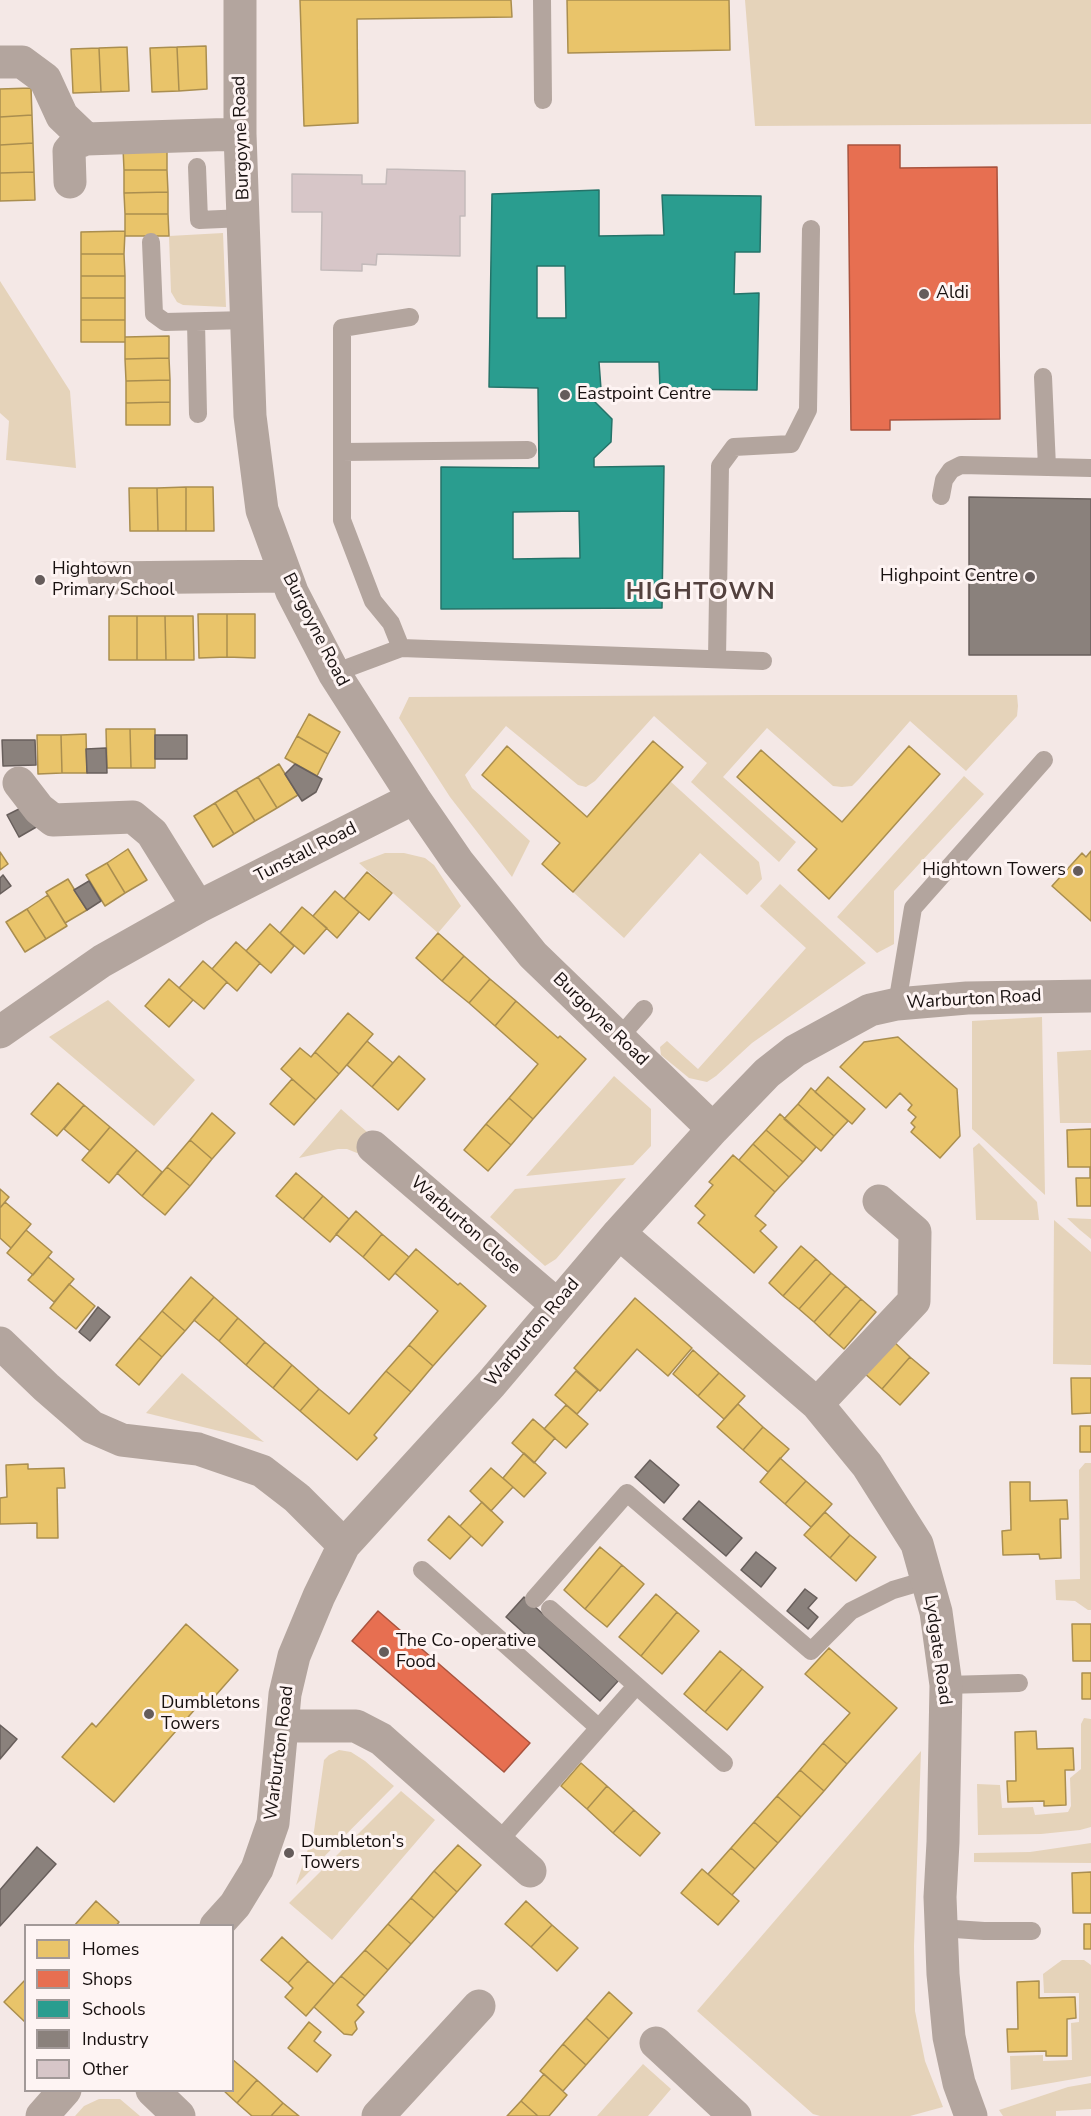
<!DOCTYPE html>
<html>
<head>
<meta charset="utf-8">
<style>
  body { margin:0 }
  #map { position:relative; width:1091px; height:2116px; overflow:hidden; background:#f4e8e6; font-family:"Nunito Sans",sans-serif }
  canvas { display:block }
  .legend { position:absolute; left:24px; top:1924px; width:210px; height:168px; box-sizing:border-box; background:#fef4f3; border:2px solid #a29998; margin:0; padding:8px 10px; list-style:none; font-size:18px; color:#181110 }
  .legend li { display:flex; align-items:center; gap:12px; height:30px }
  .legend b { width:30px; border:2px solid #a29998 }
</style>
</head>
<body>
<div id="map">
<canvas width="1091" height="2116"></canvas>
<ul class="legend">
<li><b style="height:16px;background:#e9c46a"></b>Homes</li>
<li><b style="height:16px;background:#e76f51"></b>Shops</li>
<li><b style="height:16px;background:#2a9d8f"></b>Schools</li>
<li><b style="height:16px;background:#8a817c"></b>Industry</li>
<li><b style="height:16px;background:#d7c6c8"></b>Other</li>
</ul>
</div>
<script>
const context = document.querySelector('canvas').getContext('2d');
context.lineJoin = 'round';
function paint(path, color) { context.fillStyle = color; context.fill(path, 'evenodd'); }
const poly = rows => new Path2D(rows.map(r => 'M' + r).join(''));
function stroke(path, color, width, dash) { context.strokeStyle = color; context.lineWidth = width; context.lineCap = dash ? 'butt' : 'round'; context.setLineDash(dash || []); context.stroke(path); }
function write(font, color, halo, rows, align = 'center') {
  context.font = font + ' "Nunito Sans",sans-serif'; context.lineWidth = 6; context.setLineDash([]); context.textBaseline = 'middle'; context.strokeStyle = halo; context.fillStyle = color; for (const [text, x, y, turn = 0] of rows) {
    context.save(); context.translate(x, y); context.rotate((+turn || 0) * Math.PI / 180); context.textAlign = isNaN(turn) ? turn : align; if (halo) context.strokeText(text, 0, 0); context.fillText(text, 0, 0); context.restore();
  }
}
paint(poly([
  [745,0,1091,0,1091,124,755,126],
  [223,233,226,307,183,305,177,302,171,292,169,236],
  [0,281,70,391,76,468,6,460,9,421,0,413],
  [763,695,1017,695,1018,706,1017,716,966,771,910,721,859,779,852,786,842,787,833,786,767,728,723,777,796,842,779,862,691,782,707,763,654,716,595,781,586,787,578,785,506,726,465,775,472,788,530,841,512,877,450,797,399,718,409,697],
  [964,776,984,794,894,891,894,944,877,953,837,917],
  [670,781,759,862,762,879,747,895,700,853,624,938,573,892],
  [385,853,404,853,425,858,434,865,461,906,438,933,359,863],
  [780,884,866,963,752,1043,716,1076,707,1082,689,1078,661,1055,660,1047,667,1041,698,1069,806,948,760,906],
  [108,1000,195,1080,154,1126,49,1037],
  [1042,1017,1045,1195,972,1129,972,1021],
  [1091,1050,1091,1123,1060,1123,1057,1052],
  [614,1076,651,1109,651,1146,633,1165,526,1176],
  [341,1109,375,1139,362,1155,347,1149,338,1149,299,1158],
  [979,1143,1037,1202,1039,1220,976,1220,973,1148],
  [626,1178,556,1259,545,1266,490,1217,515,1189],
  [1067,1218,1091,1219,1091,1239,1080,1230],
  [1054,1220,1091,1252,1091,1365,1053,1364],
  [182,1373,264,1442,146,1413],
  [1085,1463,1091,1463,1091,1610,1088,1610,1075,1601,1056,1600,1055,1580,1080,1579,1079,1470],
  [1084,1718,1091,1719,1091,1827,1080,1830,1041,1834,978,1835,977,1784,1000,1785,1002,1808,1033,1807,1035,1815,1068,1812,1071,1806,1070,1778,1081,1769,1081,1724],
  [339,1750,351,1752,365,1761,394,1786,296,1885,314,1831,324,1760,329,1755],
  [921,1751,914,1946,915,2011,925,2061,943,2107,910,2116,820,2116,813,2114,697,2011],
  [401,1791,435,1820,332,1940,289,1903],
  [1091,1843,1091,1863,974,1862,974,1853,1030,1852],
  [1062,1960,1084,1960,1091,1965,1091,2076,1011,2090,1010,2056,1043,2055,1043,2061,1072,2060,1071,2023,1079,2022,1079,1993,1044,1993,1043,1974],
  [643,2064,671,2089,648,2116,597,2116],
  [1091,2083,1091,2109,1056,2111,1056,2116,1003,2116,999,2110,1068,2087],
  [99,2099,120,2099,140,2116,75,2116,84,2106]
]), '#e5d3ba');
const homes = poly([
  [300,0,511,0,512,17,357,19,358,123,304,126,300,0],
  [567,0,729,0,730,50,568,53,567,0],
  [206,46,207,89,179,91,177,47,206,46],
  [127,47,129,91,101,92,99,48,127,47],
  [177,47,179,91,152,92,150,48,177,47],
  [99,48,101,92,73,93,71,49,99,48],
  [31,88,32,115,0,117,0,89,31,88],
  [32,115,33,143,0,145,0,117,32,115],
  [33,143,34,172,0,173,0,145,33,143],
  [123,148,167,148,167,170,124,170,123,148],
  [124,170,167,170,168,192,124,193,124,170],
  [34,172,35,200,0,201,0,173,34,172],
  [168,192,168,214,125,214,124,193,168,192],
  [125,214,168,214,169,236,125,236,125,214],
  [125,231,124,254,81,254,81,232,125,231],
  [81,254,124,254,125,276,81,276,81,254],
  [81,276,125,276,125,298,81,298,81,276],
  [81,298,125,298,125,320,81,320,81,298],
  [81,320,125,320,125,342,81,342,81,320],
  [169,336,169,358,125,359,125,337,169,336],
  [169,358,170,380,126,381,125,359,169,358],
  [170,380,170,402,126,403,126,381,170,380],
  [170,402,170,425,126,425,126,403,170,402],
  [186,487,186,531,158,531,157,488,186,487],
  [186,487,213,487,214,531,186,531,186,487],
  [129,488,157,488,158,531,130,531,129,488],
  [198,614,227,614,227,657,199,658,198,614],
  [227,614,255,614,255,658,227,657,227,614],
  [109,616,137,616,137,660,109,660,109,616],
  [137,616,165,616,166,660,137,660,137,616],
  [165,616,193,616,194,660,166,660,165,616],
  [309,714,340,732,328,754,297,736,309,714],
  [106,729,130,729,131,768,107,768,106,729],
  [130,729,155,729,155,768,131,768,130,729],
  [86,734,87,773,62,773,61,735,86,734],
  [37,735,61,735,62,773,38,774,37,735],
  [297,736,328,754,317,776,285,758,297,736],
  [653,741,683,767,573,892,542,864,560,843,482,775,507,746,587,817,653,741],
  [909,746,940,774,829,899,798,870,817,849,737,777,761,750,842,822,909,746],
  [279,764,298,795,277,808,258,777,279,764],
  [258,777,277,808,255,821,236,790,258,777],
  [236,790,255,821,234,834,215,803,236,790],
  [215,803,234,834,213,847,194,816,215,803],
  [128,849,147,880,125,893,107,863,128,849],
  [1091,851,1091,921,1052,886,1082,853,1086,857,1091,851],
  [0,852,8,864,0,870,0,852],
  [107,863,125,893,105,906,86,875,107,863],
  [367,872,392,893,369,920,344,899,367,872],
  [68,879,87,910,65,923,46,892,68,879],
  [335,891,359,912,337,938,313,916,335,891],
  [48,895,67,926,46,939,27,909,48,895],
  [302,907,327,928,304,954,280,933,302,907],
  [27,909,46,939,25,952,6,922,27,909],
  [270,924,294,946,271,973,246,951,270,924],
  [438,933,464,956,442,981,416,958,438,933],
  [236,942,260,963,237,991,212,969,236,942],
  [464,956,490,979,469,1003,442,981,464,956],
  [203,961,227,982,204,1009,179,988,203,961],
  [169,979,193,1000,169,1027,145,1006,169,979],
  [490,979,516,1001,495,1026,469,1003,490,979],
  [516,1001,558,1038,560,1036,586,1059,533,1119,509,1098,538,1064,495,1026,516,1001],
  [348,1013,373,1034,339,1074,315,1052,348,1013],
  [898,1037,957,1089,960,1136,940,1158,911,1132,915,1127,911,1123,916,1117,908,1110,912,1105,900,1093,886,1108,840,1067,864,1042,898,1037],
  [367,1041,393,1063,372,1087,347,1065,367,1041],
  [300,1048,311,1057,315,1052,339,1074,316,1100,281,1069,300,1048],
  [399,1056,425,1079,398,1110,372,1087,399,1056],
  [828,1077,865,1109,852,1124,815,1092,828,1077],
  [292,1079,316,1100,294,1125,270,1104,292,1079],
  [58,1083,84,1105,57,1136,31,1114,58,1083],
  [811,1088,848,1121,834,1136,798,1104,811,1088],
  [509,1098,533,1119,511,1145,486,1124,509,1098],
  [798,1104,834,1136,821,1151,784,1119,798,1104],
  [84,1105,110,1127,90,1151,64,1129,84,1105],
  [212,1113,235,1133,212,1159,190,1140,212,1113],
  [780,1114,816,1147,803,1162,766,1130,780,1114],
  [486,1124,511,1145,488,1171,464,1150,486,1124],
  [110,1127,137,1150,109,1183,82,1160,110,1127],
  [1091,1129,1091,1206,1077,1206,1076,1178,1090,1178,1090,1167,1068,1167,1067,1130,1091,1129],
  [766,1130,803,1162,789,1177,753,1144,766,1130],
  [190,1140,212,1159,190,1186,167,1167,190,1140],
  [753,1144,789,1177,775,1192,739,1160,753,1144],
  [137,1150,162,1172,142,1196,117,1173,137,1150],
  [733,1155,775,1192,755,1216,766,1225,760,1231,777,1247,754,1273,698,1223,705,1215,695,1206,713,1185,709,1182,733,1155],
  [167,1167,190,1186,165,1215,142,1196,167,1167],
  [296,1173,323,1196,303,1219,276,1196,296,1173],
  [0,1189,9,1197,0,1208,0,1189],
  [323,1196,349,1219,330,1242,303,1219,323,1196],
  [5,1202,31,1224,11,1248,0,1238,0,1208,5,1202],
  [356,1211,382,1234,363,1257,336,1234,356,1211],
  [26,1230,52,1252,33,1275,7,1253,26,1230],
  [382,1234,409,1257,389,1280,363,1257,382,1234],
  [801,1246,816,1259,783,1296,769,1283,801,1246],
  [416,1249,458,1285,460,1283,486,1306,433,1366,409,1345,438,1311,395,1273,416,1249],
  [48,1257,74,1279,54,1302,28,1280,48,1257],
  [816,1259,831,1273,799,1309,783,1296,816,1259],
  [831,1273,846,1286,814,1322,799,1309,831,1273],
  [191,1277,214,1297,185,1331,162,1311,191,1277],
  [69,1284,95,1306,76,1329,50,1308,69,1284],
  [846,1286,861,1299,829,1336,814,1322,846,1286],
  [214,1297,238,1318,219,1341,194,1320,214,1297],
  [635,1298,692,1348,668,1376,637,1349,600,1391,574,1368,635,1298],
  [861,1299,876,1312,844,1349,829,1336,861,1299],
  [162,1311,185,1331,162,1357,139,1338,162,1311],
  [238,1318,265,1342,246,1365,219,1341,238,1318],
  [139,1338,162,1357,139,1385,116,1365,139,1338],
  [892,1340,910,1357,882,1389,863,1372,892,1340],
  [265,1342,292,1365,273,1388,246,1365,265,1342],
  [409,1345,433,1366,411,1392,386,1371,409,1345],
  [693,1350,719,1373,698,1396,673,1374,693,1350],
  [910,1357,929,1373,900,1405,882,1389,910,1357],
  [292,1365,319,1389,300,1411,273,1388,292,1365],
  [386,1371,411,1392,374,1435,377,1438,357,1460,300,1411,319,1389,349,1414,386,1371],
  [576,1371,598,1390,577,1414,555,1395,576,1371],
  [719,1373,745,1396,724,1419,698,1396,719,1373],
  [1071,1378,1091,1378,1091,1413,1072,1414,1071,1378],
  [738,1404,763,1427,743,1450,717,1427,738,1404],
  [566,1405,588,1424,566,1448,544,1429,566,1405],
  [533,1419,555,1438,534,1463,512,1443,533,1419],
  [1080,1426,1091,1426,1091,1452,1080,1452,1080,1426],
  [763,1427,789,1449,768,1472,743,1450,763,1427],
  [524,1453,546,1473,524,1497,503,1478,524,1453],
  [780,1458,806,1481,785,1504,760,1482,780,1458],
  [28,1464,28,1469,64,1468,65,1488,57,1488,58,1538,37,1538,37,1523,0,1524,0,1498,7,1497,6,1465,28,1464],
  [491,1468,513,1487,491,1511,470,1491,491,1468],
  [806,1481,832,1504,811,1527,785,1504,806,1481],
  [1010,1482,1030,1482,1030,1501,1067,1500,1068,1519,1060,1519,1061,1558,1040,1559,1039,1554,1003,1555,1002,1531,1011,1530,1010,1482],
  [482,1502,503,1522,482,1546,460,1526,482,1502],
  [825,1512,850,1535,830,1558,804,1535,825,1512],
  [449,1516,471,1536,450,1559,428,1540,449,1516],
  [850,1535,876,1557,856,1581,830,1558,850,1535],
  [600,1547,622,1565,585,1609,564,1590,600,1547],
  [622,1565,644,1584,607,1627,585,1609,622,1565],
  [656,1594,677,1612,641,1656,619,1637,656,1594],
  [677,1612,699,1631,662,1674,641,1656,677,1612],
  [186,1624,238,1670,208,1704,203,1700,114,1802,62,1757,92,1723,96,1727,186,1624],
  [1072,1624,1091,1624,1091,1661,1073,1661,1072,1624],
  [829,1648,897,1708,847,1764,823,1743,850,1713,805,1674,829,1648],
  [720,1651,742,1669,705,1712,684,1694,720,1651],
  [742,1669,763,1687,727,1730,705,1712,742,1669],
  [1082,1673,1091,1673,1091,1699,1082,1699,1082,1673],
  [1036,1731,1037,1749,1073,1748,1074,1770,1065,1770,1066,1805,1044,1806,1044,1801,1008,1802,1007,1781,1016,1781,1015,1732,1036,1731],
  [823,1743,847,1764,824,1791,800,1770,823,1743],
  [581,1763,607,1786,587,1809,561,1786,581,1763],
  [800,1770,824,1791,801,1817,777,1796,800,1770],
  [607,1786,634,1810,613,1833,587,1809,607,1786],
  [777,1796,801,1817,778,1843,754,1822,777,1796],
  [634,1810,660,1833,640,1856,613,1833,634,1810],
  [754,1822,778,1843,755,1869,731,1848,754,1822],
  [458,1845,481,1865,457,1892,434,1871,458,1845],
  [731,1848,755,1869,732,1895,708,1874,731,1848],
  [702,1869,739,1901,718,1925,681,1893,702,1869],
  [434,1871,457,1892,434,1918,411,1898,434,1871],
  [1091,1872,1091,1913,1073,1913,1072,1873,1091,1872],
  [411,1898,434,1918,411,1944,388,1924,411,1898],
  [96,1901,119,1922,116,1926,74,1926,96,1901],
  [526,1901,552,1925,531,1947,505,1924,526,1901],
  [388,1924,411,1944,388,1970,365,1950,388,1924],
  [1084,1924,1091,1924,1091,1949,1084,1949,1084,1924],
  [552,1925,578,1948,557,1971,531,1947,552,1925],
  [282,1937,308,1961,288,1983,261,1960,282,1937],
  [365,1950,388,1970,365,1996,341,1976,365,1950],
  [308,1961,334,1984,306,2016,285,1997,293,1988,288,1983,308,1961],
  [341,1976,365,1996,357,2005,364,2012,355,2022,357,2029,352,2035,344,2034,314,2007,341,1976],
  [26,1979,26,2023,4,2002,26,1979],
  [1039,1981,1039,1998,1075,1997,1076,2018,1067,2019,1067,2056,1046,2056,1046,2051,1008,2052,1007,2029,1018,2029,1017,1982,1039,1981],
  [609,1992,632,2013,609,2039,586,2018,609,1992],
  [586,2018,609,2039,586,2065,563,2044,586,2018],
  [309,2022,321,2032,314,2041,331,2055,317,2072,288,2048,309,2022],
  [563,2044,586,2065,563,2091,540,2071,563,2044],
  [232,2059,257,2080,237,2103,223,2090,232,2090,232,2059],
  [544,2074,567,2095,549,2116,538,2116,521,2101,544,2074],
  [257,2080,283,2103,271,2116,252,2116,237,2103,257,2080],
  [521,2101,538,2116,507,2116,521,2101],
  [283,2103,299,2116,271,2116,283,2103]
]);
paint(homes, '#e9c46a');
stroke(homes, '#aa8e4f', 1.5);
const shops = poly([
  [848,145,900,145,900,168,997,167,1000,419,890,420,890,430,851,430,848,145],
  [378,1611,530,1743,504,1772,352,1641,378,1611]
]);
paint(shops, '#e76f51');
stroke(shops, '#a9533e', 1.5);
const schools = poly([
  [599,190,599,236,664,235,662,195,761,196,760,252,735,252,734,294,759,293,757,390,660,389,659,362,599,362,601,389,592,390,593,400,612,419,611,442,594,458,594,467,664,466,662,608,441,609,441,467,539,468,538,388,489,387,492,194,599,190],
  [537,266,565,266,566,318,537,318,537,266],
  [579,511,580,558,513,559,513,512,579,511]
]);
paint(schools, '#2a9d8f');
stroke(schools, '#257369', 1.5);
const industry = poly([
  [969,497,1091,499,1091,655,969,655,969,497],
  [155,735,187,735,187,759,155,759,155,735],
  [2,740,35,740,36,765,3,766,2,740],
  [106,748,107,773,87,773,86,749,106,748],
  [295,764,322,779,316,792,302,801,285,774,295,764],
  [27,805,38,826,19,837,7,815,27,805],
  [3,875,11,886,0,894,0,878,3,875],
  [89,881,101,901,87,910,74,890,89,881],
  [98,1307,110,1317,90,1341,79,1332,98,1307],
  [650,1460,679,1485,664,1503,635,1477,650,1460],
  [699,1501,742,1538,726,1556,683,1519,699,1501],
  [756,1552,776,1568,761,1587,741,1570,756,1552],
  [805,1589,817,1598,808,1608,818,1617,808,1629,787,1611,805,1589],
  [524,1597,618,1681,600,1701,506,1617,524,1597],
  [0,1725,17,1739,0,1759,0,1725],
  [37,1847,56,1864,0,1926,0,1890,37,1847]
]);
paint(industry, '#8a817c');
stroke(industry, '#685f5c', 1.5);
const building = poly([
  [387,169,465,171,465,216,460,216,460,256,377,254,376,265,362,264,362,271,321,270,322,212,292,212,292,174,362,175,362,184,386,184,387,169]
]);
paint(building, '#d7c6c8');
stroke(building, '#c3baba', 1.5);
stroke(poly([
  [542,0,543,100],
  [197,167,199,220,244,218],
  [151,242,154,314,165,322,247,320],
  [196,322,198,414],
  [1043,377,1047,467],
  [342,452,528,450],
  [941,496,944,480,951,470,961,465,1091,468],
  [401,648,391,623,373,601,342,520,342,328,410,317],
  [717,659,720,466,734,447,791,444,808,410,811,229],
  [334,673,401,648,763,661],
  [897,1004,913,908,1044,760],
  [618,1039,644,1009],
  [422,1570,599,1728],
  [534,1599,627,1493,811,1651,851,1611,893,1590,927,1580],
  [550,1609,724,1763],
  [946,1685,1019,1683],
  [498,1842,636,1686],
  [940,1928,984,1931,1032,1931]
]), '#b3a59e', 18);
stroke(poly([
  [240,0,240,134,250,416,262,510,292,592,334,673,414,798,458,862,533,955,713,1129],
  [0,62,22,62,45,79,62,116,86,139,76,143,69,151,70,182],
  [86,139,240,134],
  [104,578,286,576],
  [19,783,39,809,53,820,133,817,152,833,198,907],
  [0,1032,102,961,198,907,414,798],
  [373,1147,557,1305],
  [619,1233,817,1404,867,1465,917,1544,936,1612,946,1685,943,1842,940,1897,943,1974,949,2037,959,2083,971,2116],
  [0,1343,46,1387,92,1427,122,1440,198,1449,262,1471,297,1498,344,1545],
  [817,1404,914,1301,915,1232,879,1201],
  [283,1726,356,1726,381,1739,530,1871],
  [216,1926,235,1905,257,1869,273,1823,285,1694,294,1656,319,1596,344,1545,491,1384,619,1233,713,1129,767,1073,795,1051,870,1010,897,1004,967,998,1091,996],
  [656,2043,735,2116],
  [152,2090,179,2116],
  [42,2116,65,2090],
  [378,2116,479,2006]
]), '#b3a59e', 33);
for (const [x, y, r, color] of [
  [924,294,6,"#655c5b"],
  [565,395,6,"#655c5b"],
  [1030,577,6,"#655c5b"],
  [40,580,6,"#655c5b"],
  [1078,871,6,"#655c5b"],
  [384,1652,6,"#655c5b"],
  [149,1714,6,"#655c5b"],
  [289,1853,6,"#655c5b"]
]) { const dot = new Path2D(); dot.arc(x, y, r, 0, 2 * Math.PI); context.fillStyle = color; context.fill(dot); stroke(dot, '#fef4f3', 2); }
write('18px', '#181110', '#fef4f3', [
  ["Burgoyne Road",242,138,-92],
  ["Burgoyne Road",315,630,63],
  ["Tunstall Road",306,853,-27],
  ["Warburton Road",974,1000,-3],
  ["Burgoyne Road",600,1020,44],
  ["Warburton Close",465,1226,41],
  ["Warburton Road",533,1333,-50],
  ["Lydgate Road",937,1650,82],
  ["Warburton Road",280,1753,-83]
]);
write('18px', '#181110', '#fef4f3', [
  ["Aldi",936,294],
  ["Eastpoint Centre",577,395],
  ["Hightown",52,570],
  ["Primary School",52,591],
  ["Highpoint Centre",1018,577,"right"],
  ["Hightown Towers",1066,871,"right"],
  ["The Co-operative",396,1642],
  ["Food",396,1663],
  ["Dumbletons",161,1704],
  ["Towers",161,1725],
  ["Dumbleton's",301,1843],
  ["Towers",301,1864]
], 'left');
context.letterSpacing = '1.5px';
write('bold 24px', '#53413e', '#fef4f3', [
  ["HIGHTOWN",701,593]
]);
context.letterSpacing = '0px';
</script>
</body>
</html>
